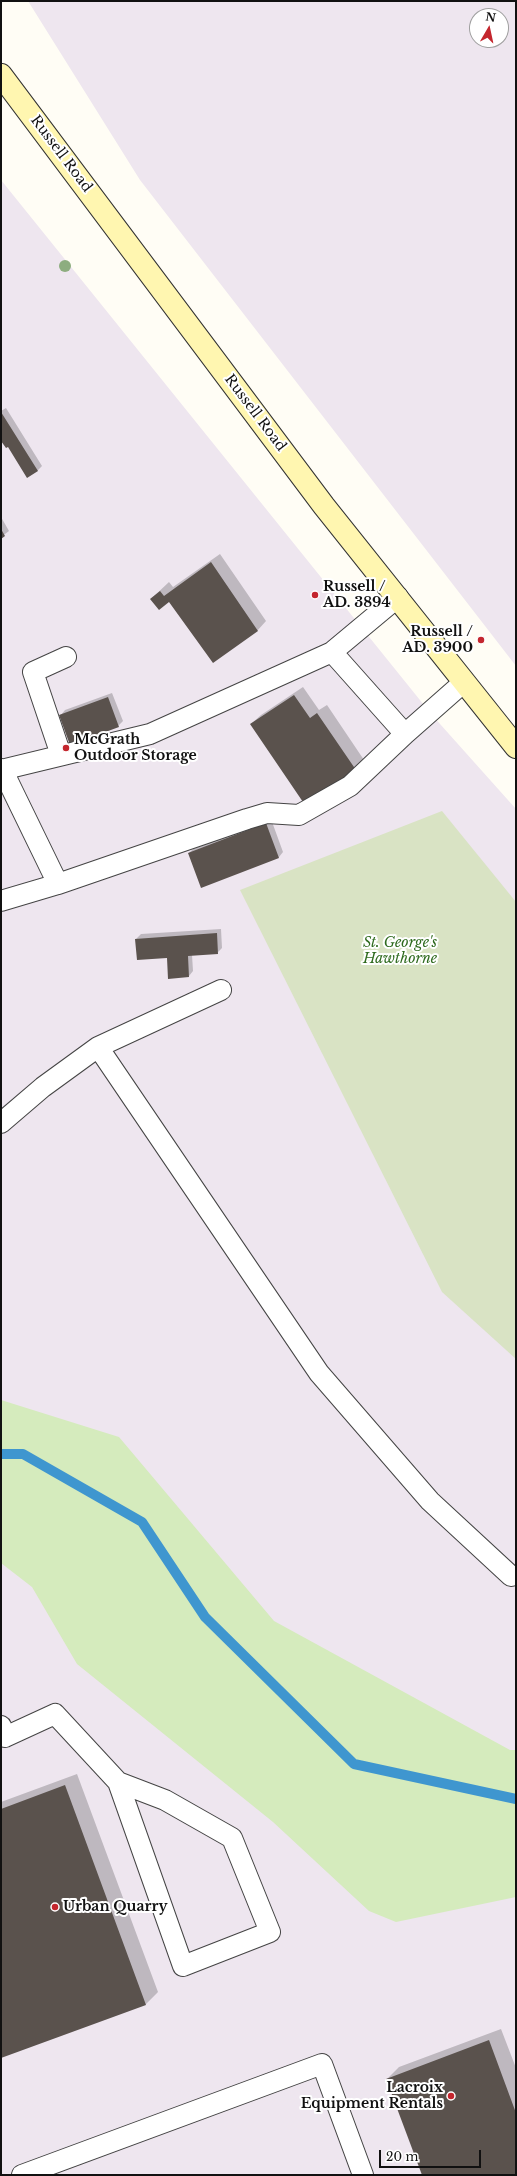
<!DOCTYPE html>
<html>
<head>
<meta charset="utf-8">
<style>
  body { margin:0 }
  #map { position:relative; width:517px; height:2176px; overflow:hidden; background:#fffdf5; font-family:"Libre Baskerville",serif }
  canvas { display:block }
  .frame { position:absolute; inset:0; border:2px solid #111; pointer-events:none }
  .north { position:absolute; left:469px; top:8px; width:40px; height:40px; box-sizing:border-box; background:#fff; border:1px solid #a0a0a0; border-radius:50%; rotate:9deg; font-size:11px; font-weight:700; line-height:16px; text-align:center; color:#111 }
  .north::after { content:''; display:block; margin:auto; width:14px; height:18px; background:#c4262e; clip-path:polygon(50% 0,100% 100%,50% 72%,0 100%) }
  .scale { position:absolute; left:379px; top:2150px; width:102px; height:18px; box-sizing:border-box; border:2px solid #111; border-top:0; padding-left:5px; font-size:12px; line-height:14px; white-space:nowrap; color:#111; -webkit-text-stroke:3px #fff; paint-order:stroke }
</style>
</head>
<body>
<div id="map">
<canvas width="517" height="2176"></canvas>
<div class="frame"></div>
<div class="north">N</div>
<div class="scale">20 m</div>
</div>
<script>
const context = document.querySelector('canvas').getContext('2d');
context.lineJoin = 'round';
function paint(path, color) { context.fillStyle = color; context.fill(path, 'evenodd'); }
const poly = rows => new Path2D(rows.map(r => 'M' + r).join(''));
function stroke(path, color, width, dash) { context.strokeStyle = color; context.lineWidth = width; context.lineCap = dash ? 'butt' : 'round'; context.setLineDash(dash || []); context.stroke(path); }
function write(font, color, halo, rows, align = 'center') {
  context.font = font + ' "Libre Baskerville",serif'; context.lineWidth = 4; context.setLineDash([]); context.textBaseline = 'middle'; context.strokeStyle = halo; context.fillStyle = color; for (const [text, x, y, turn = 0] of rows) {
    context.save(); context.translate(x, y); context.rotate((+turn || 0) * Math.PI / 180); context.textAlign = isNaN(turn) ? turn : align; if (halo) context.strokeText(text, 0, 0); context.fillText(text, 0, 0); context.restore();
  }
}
paint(poly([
  [28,1,516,1,516,666,140,180],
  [477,16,501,16,501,40,477,40],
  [1,180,432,715,516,809,516,2175,1,2175]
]), '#eee6ef');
paint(poly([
  [1,1400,119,1437,274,1621,510,1750,516,1750,516,1897,396,1922,369,1911,273,1822,77,1664,32,1587,1,1563]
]), '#d5ebbd');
paint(poly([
  [442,811,516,902,516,1359,442,1292,240,890]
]), '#d9e3c4');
paint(poly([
  [6,408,42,466,37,471,1,439,1,411],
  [1,517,9,531,1,537],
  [220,554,266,621,257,631,169,601,151,599,169,582,173,587],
  [303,687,319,710,327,705,364,760,355,769,251,724,261,715],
  [112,693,123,721,118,726,61,715,65,710],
  [271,819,283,852,279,857,202,886,189,853,194,848],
  [221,929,222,948,217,953,192,955,193,971,189,976,168,957,136,939,141,934],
  [77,1774,158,1992,146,2004,1,2057,1,1802],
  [501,2029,516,2068,516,2175,423,2175,387,2079,399,2067]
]), '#0003');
stroke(poly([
  [1,1454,23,1454,142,1522,205,1617,354,1764,516,1799]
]), '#3f96cf', 10);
paint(poly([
  [1,412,38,471,27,478,8,447,6,448,1,441],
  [1,529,5,536,1,539],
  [211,562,258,631,213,663,169,602,159,610,150,599,160,591,164,596],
  [294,695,310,718,317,713,356,770,305,805,250,724],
  [108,697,119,727,70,745,59,715],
  [266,823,279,858,201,888,188,853],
  [217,933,218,954,188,956,189,977,168,979,167,958,137,960,135,939],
  [65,1785,146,2005,1,2058,1,1809],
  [489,2040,516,2113,516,2175,422,2175,386,2079]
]), '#5a524d');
const service = poly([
  [332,652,405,734,464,682],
  [61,755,33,672,66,657],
  [1,770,150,734,332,652,398,597],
  [58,884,247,819,267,813,299,815,350,786,405,734],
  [1,901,58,884,2,769],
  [98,1047,319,1373,430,1501,511,1576],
  [1,1123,43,1087,98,1047,221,990],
  [1,1726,5,1737,55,1714,118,1782,183,1966,270,1932,232,1838,165,1800,118,1782],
  [22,2175,322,2064,363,2175]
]);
const secondary = poly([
  [1,75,324,506,516,747]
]);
stroke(service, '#444', 22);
stroke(secondary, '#333', 24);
stroke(service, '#fff', 20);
stroke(secondary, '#fff6b0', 22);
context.fillStyle = '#8dad7f';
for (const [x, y] of [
  [65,266]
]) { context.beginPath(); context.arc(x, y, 6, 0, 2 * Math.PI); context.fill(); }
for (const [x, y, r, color] of [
  [315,595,4,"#c4262e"],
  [481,640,4,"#c4262e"],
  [66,748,4,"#c4262e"],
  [55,1907,4,"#c4262e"],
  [451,2096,4,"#c4262e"]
]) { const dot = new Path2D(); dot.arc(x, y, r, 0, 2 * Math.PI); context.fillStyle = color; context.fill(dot); stroke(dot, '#fff', 1.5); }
write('14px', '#111', '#fff', [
  ["Russell Road",61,154,53],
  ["Russell Road",255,413,53]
]);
write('bold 14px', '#111', '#fff', [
  ["Russell /",323,587],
  ["AD. 3894",323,603],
  ["Russell /",473,632,"right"],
  ["AD. 3900",473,648,"right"],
  ["McGrath",74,740],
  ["Outdoor Storage",74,756],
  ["Urban Quarry",63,1907],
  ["Lacroix",443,2088,"right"],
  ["Equipment Rentals",443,2104,"right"]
], 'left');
write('italic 14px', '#2f6b1f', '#fff', [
  ["St. George's",400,943],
  ["Hawthorne",400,959]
]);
</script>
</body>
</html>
